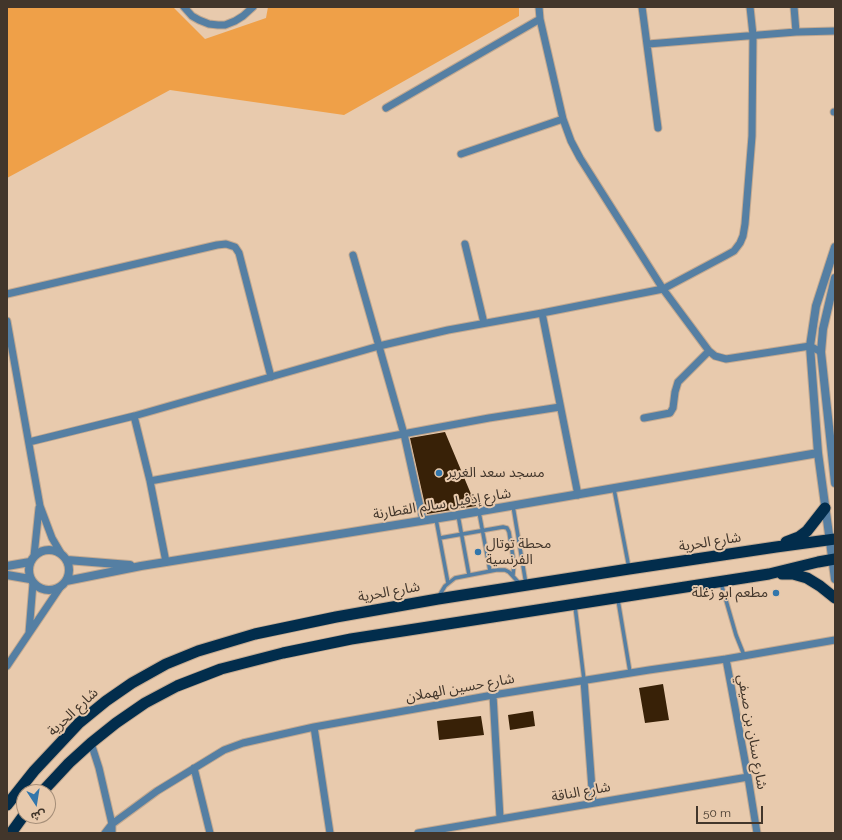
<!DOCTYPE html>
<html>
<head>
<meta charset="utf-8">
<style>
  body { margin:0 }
  #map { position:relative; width:842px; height:840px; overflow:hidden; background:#e8caad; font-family:Raleway,"Noto Sans Arabic",sans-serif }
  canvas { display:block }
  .frame { position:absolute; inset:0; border:8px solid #42362b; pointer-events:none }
  .north { position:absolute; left:16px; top:784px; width:40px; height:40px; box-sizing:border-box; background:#e8caad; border:1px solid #a68f79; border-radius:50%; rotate:168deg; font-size:11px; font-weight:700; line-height:16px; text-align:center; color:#42362b }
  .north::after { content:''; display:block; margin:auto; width:14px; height:18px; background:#3276ab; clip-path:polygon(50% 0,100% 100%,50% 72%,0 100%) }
  .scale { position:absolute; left:696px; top:806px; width:67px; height:18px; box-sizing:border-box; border:2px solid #42362b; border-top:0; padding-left:5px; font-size:12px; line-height:14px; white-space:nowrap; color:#42362b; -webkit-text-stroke:3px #e8caad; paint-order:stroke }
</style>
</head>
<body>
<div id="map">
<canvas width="842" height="840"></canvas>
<div class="frame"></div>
<div class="north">ش</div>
<div class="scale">50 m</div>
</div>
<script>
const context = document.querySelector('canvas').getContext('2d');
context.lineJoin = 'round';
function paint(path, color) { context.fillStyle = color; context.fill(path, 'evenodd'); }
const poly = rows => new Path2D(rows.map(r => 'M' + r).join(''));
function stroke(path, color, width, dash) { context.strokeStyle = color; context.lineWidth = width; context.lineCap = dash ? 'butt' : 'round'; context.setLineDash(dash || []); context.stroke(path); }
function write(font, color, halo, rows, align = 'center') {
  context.font = font + ' Raleway,"Noto Sans Arabic",sans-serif'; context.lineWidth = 4; context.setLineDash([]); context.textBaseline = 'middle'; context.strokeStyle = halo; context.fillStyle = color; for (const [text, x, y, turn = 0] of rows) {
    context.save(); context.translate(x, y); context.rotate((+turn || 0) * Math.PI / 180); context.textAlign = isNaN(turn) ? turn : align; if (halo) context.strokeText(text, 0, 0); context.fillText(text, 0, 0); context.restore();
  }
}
paint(poly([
  [7,7,173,7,205,39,266,18,268,7,519,7,519,16,344,115,170,90,7,178]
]), '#efa048');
paint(poly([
  [445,432,476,506,427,514,410,438],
  [663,684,669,720,645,723,639,688],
  [533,711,535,726,510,730,508,715],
  [481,716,484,735,439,740,437,721]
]), '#382107');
const service = poly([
  [614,489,629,568],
  [513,506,526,584],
  [479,512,490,571],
  [458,515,469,575],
  [436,519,448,583],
  [440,538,503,527,507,528,509,532,514,563,513,575],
  [721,583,736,635,744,655],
  [439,596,445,586,455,578,496,570,505,570,509,572,520,584],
  [618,600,630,672],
  [575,606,584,680]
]);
const minor = poly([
  [184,7,192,16,199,20,209,24,218,25,225,25,235,21,243,16,253,7],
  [539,7,540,19,563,119,571,141,580,158,663,289,709,351,715,356,726,359,810,346,821,352],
  [642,7,658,128],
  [794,7,796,32],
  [648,44,796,32,835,31],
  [386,108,540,19],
  [834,112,835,112],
  [461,154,563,119],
  [465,244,484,323],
  [353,255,404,434,423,520],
  [7,294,217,245,226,244,235,247,239,253,271,377],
  [542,313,578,495],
  [7,321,40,506,52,538,62,555],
  [134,416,150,481,166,562],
  [644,418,670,413,673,408,675,392,678,382,709,351],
  [29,442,134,416,379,346,448,330,542,313,663,289,725,256,734,251,740,243,743,236,745,224,752,136,753,35,750,7],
  [150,481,489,418,560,407],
  [34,556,39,508],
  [29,633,33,583],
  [726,659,748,777,757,833],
  [7,666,61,586],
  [584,680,593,803],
  [493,695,500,818],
  [314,727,330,833],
  [91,743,99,768,112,824,112,833],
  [194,768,210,833],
  [105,833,112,824,157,791,224,750,243,743,314,727,493,695,649,670,726,659,835,640],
  [418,833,748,777]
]);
const tertiary = poly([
  [835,247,816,306,810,346,818,453,835,579],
  [835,278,823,329,821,352,835,483],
  '29 570a20 20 0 1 1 40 0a20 20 0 1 1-40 0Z',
  [67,560,130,565],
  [7,566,30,562],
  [7,575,30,579],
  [66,581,141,566,458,515,818,453]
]);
const trunk = poly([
  [786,542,799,537,807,531,825,508],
  [782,574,793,574,807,578,820,586,835,598],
  [42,792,69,763,91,743,116,723,145,703,177,686,221,669,283,653,351,639,769,574,818,562,835,559],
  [7,805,34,771,79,723,106,701,132,683,166,664,198,651,255,634,336,617,438,599,629,569,776,547,835,539],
  [11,833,24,815]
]);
stroke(service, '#c3a990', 5.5);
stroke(minor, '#c3a990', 9);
stroke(tertiary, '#c3a990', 10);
stroke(trunk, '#c3a990', 13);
stroke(service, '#557fa3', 3.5);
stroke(minor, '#557fa3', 7);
stroke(tertiary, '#557fa3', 8);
stroke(trunk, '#022d4c', 11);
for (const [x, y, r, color] of [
  [439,473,4,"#3276ab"],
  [478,552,4,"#3276ab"],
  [776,593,4,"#3276ab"]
]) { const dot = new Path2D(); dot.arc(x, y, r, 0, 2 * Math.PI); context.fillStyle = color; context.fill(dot); stroke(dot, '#e8caad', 1.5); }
write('14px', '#42362b', '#e8caad', [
  ["مسجد سعد الغرير",447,473],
  ["محطة توتال",486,544],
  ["الفرنسية",486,560],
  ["مطعم ابو زغلة",768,593,"right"]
], 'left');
write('14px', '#42362b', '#e8caad', [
  ["شارع إذفيل سالم القطارنة",442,504,-9],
  ["شارع الحرية",710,542,-9],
  ["شارع الحرية",389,592,-10],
  ["شارع حسين الهملان",460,688,-10],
  ["شارع الحرية",73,712,-43],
  ["شارع سنان بن صيفي",752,732,80],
  ["شارع الناقة",581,792,-10]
]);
</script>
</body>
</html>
